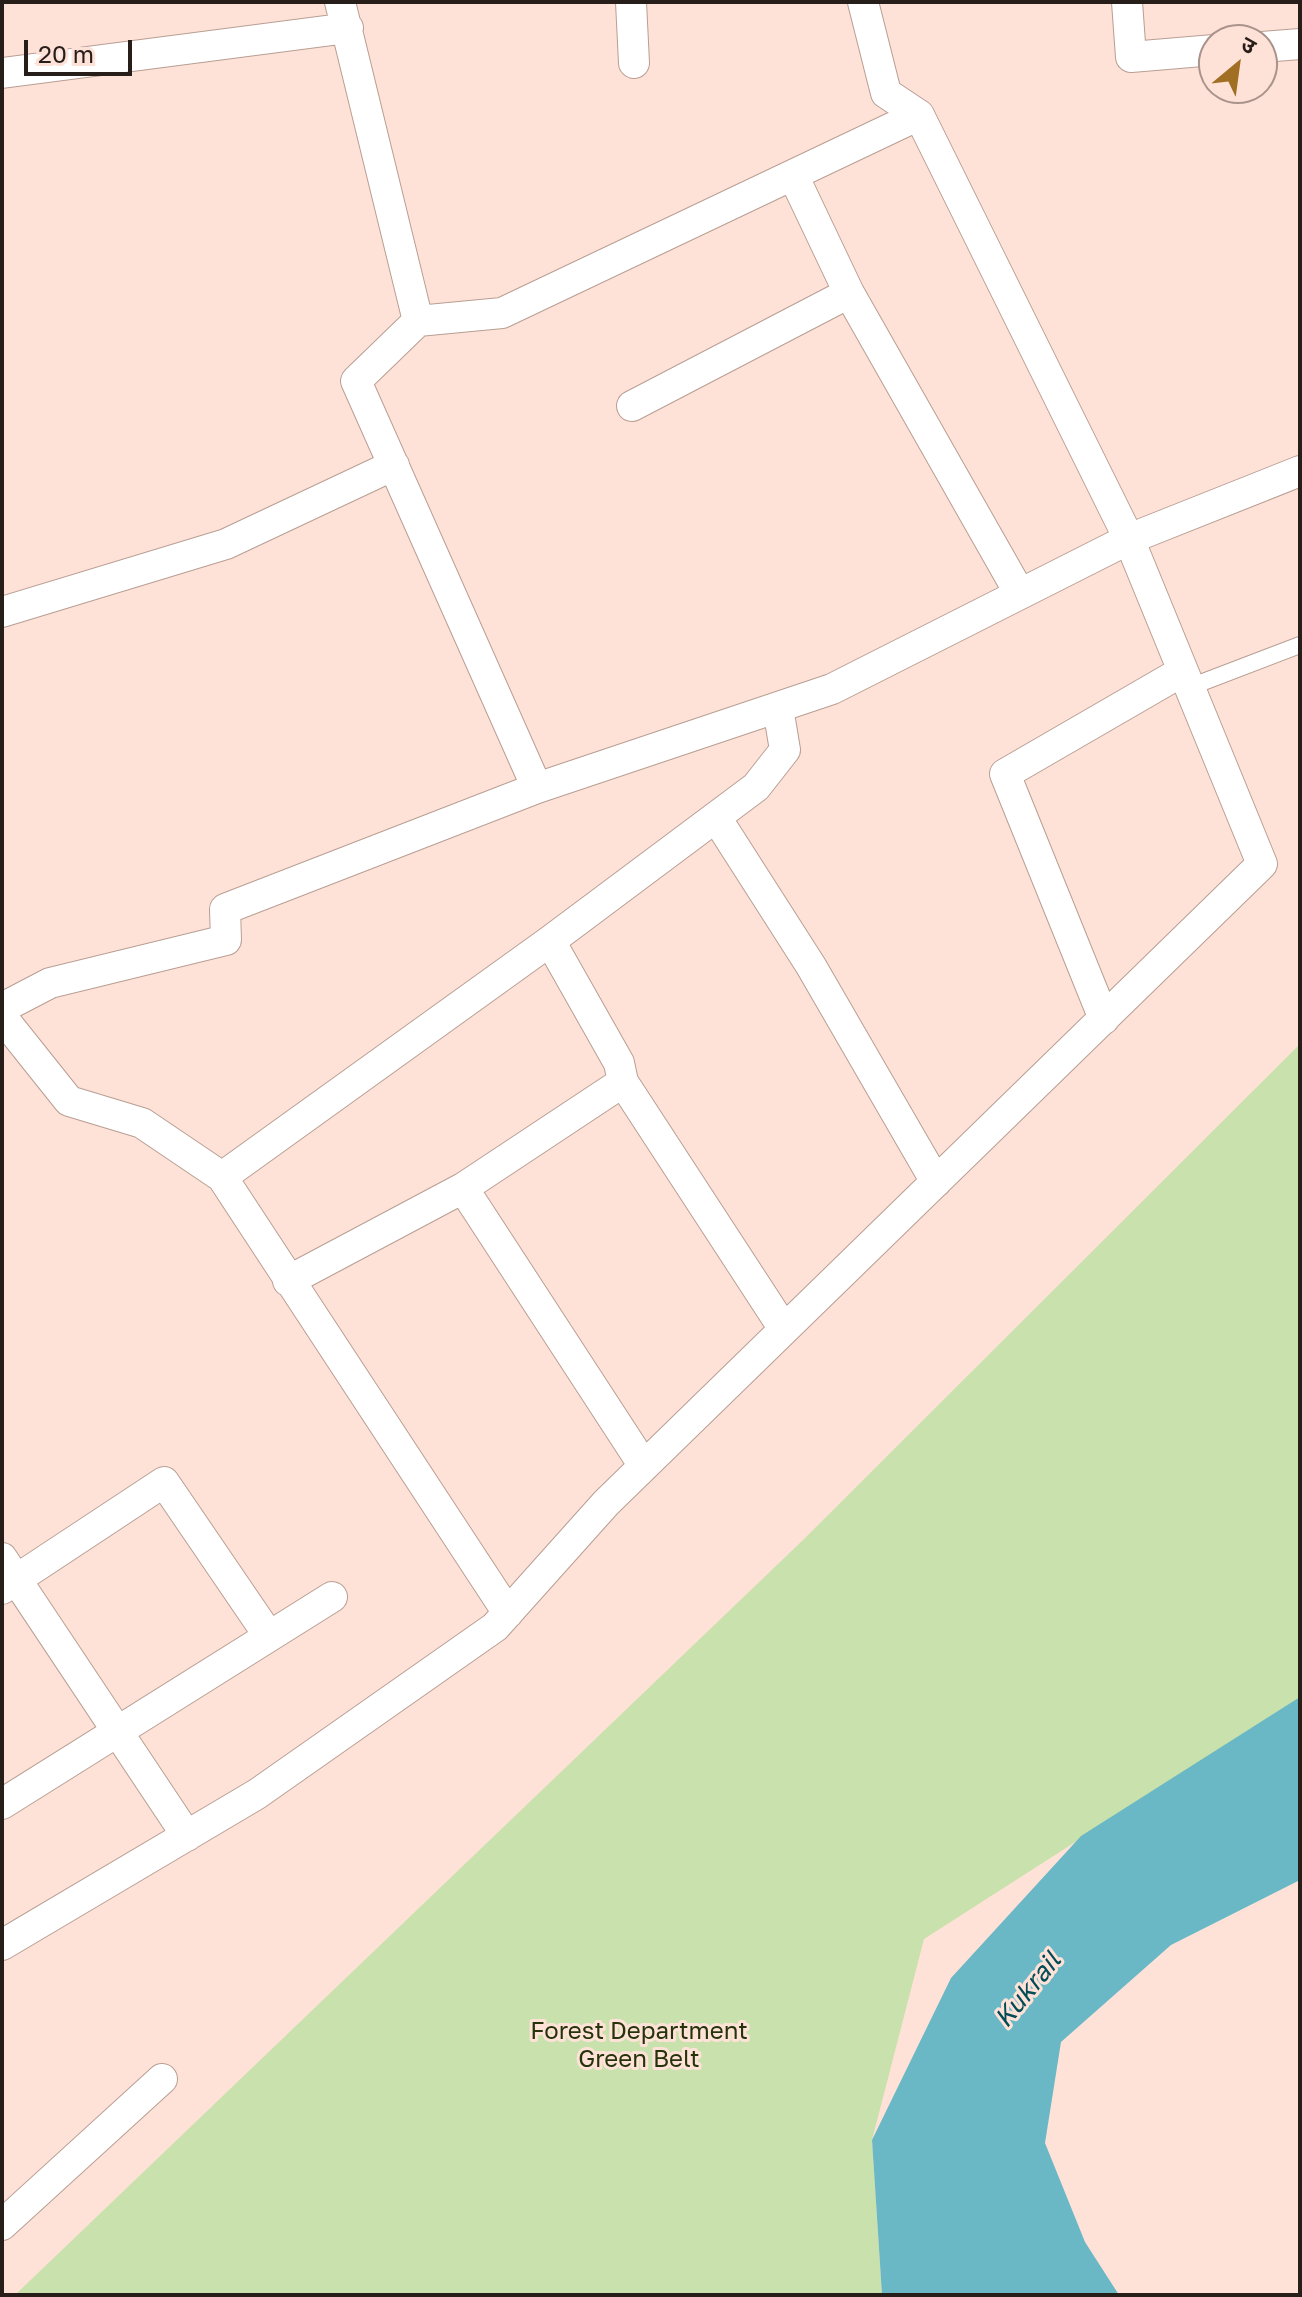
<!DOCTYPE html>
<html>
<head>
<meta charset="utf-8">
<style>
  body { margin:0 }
  #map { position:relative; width:1302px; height:2297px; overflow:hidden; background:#ffe2d7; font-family:"Golos Text","Noto Sans Devanagari",sans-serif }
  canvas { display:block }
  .frame { position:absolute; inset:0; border:4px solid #271d19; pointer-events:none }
  .north { position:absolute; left:1198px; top:24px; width:80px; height:80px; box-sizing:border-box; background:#ffe2d7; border:2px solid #a9938b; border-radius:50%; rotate:29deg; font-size:22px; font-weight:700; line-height:32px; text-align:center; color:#271d19 }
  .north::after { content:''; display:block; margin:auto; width:28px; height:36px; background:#a06f24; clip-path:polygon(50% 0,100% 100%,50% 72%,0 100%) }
  .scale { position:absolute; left:24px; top:40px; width:108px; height:36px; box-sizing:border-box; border:4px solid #271d19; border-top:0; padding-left:10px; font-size:24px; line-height:28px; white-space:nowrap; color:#271d19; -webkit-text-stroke:6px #ffe2d7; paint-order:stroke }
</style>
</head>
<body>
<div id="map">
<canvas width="1302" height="2297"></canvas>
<div class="frame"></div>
<div class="north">उ</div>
<div class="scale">20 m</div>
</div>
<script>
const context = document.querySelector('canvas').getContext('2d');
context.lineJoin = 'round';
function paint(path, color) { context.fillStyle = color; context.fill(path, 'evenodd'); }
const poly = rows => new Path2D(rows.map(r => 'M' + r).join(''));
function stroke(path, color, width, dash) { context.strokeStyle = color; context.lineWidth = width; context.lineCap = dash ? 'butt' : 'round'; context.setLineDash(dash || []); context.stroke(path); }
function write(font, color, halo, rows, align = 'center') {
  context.font = font + ' "Golos Text",sans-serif'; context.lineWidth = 6; context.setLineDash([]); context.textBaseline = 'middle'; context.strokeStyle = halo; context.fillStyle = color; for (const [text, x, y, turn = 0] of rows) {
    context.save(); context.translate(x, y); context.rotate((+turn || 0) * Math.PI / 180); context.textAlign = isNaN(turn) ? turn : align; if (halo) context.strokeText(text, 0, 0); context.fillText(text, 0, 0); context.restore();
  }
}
paint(poly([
  [1300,1044,1300,1698,924,1939,872,2140,882,2295,15,2295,802,1541]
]), '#c9e1ac');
paint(poly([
  [1300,1697,1300,1880,1171,1945,1061,2042,1045,2143,1085,2242,1119,2295,882,2295,872,2140,951,1978,1081,1836]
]), '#6ab8c6');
const service = poly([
  [1190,687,1300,645]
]);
const minor = poly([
  [340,2,418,321],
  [631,2,634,63],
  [1127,2,1131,57,1214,50],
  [1262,47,1300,44],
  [2,73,348,28],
  [793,175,849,293],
  [632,406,849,293,1020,594],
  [2,612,226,544,394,465],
  [537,788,356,381,418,321,502,313,919,115],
  [717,819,811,966,936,1182],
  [2,1008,50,983,226,940,225,909,537,788,832,689,1129,539,1300,471],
  [2,1017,69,1101,142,1123,222,1177,508,1613],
  [1104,1019,1005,774,1183,671],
  [623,1082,784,1329],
  [222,1177,550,941,756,787,785,750,778,708],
  [463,1188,644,1466],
  [288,1281,463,1188,623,1082,619,1063,550,941],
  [2,1558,187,1836],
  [2,1589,164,1482,269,1636],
  [2,1804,332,1597],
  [2,1945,257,1794,495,1627,606,1503,1262,864,1129,539,919,115,886,93,863,2],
  [2,2225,162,2079]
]);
stroke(service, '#b89e93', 18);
stroke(minor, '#b89e93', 32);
stroke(service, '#fff', 16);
stroke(minor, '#fff', 30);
write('24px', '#24330a', '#ffe2d7', [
  ["Forest Department",639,2031],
  ["Green Belt",639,2059]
]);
write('italic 26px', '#004b56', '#ffe2d7', [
  ["Kukrail",1028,1990,-51]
]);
</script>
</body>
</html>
